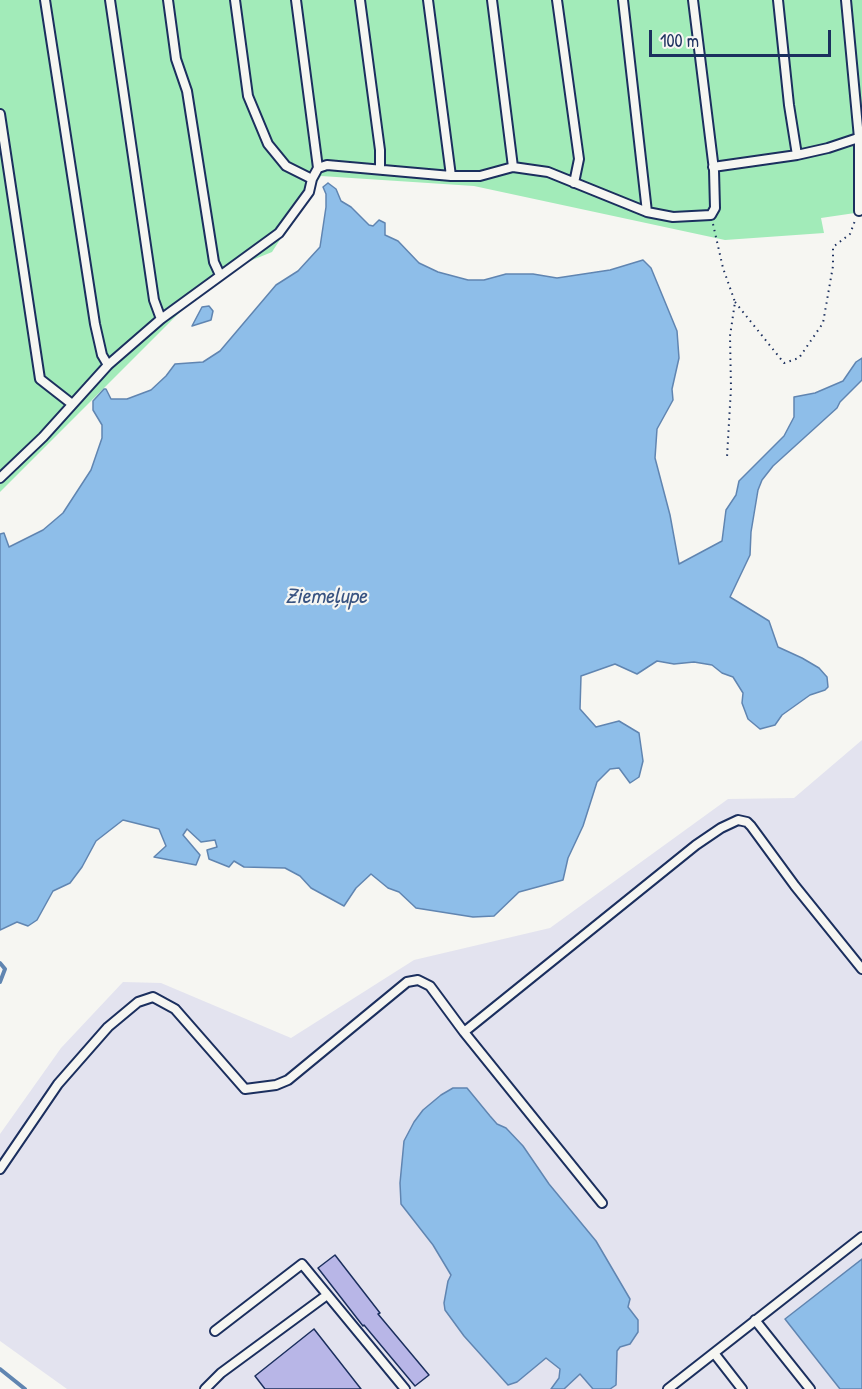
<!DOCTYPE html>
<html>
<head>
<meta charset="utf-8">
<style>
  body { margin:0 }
  #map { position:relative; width:862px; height:1389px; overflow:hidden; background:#f6f6f2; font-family:"Patrick Hand",sans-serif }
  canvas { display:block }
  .scale { position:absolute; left:649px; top:30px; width:182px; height:27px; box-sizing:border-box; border:3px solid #1b2f5e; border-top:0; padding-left:8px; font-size:18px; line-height:21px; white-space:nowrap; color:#1b2f5e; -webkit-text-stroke:4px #f6f6f2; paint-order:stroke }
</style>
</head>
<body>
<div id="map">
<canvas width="862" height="1389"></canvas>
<div class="scale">100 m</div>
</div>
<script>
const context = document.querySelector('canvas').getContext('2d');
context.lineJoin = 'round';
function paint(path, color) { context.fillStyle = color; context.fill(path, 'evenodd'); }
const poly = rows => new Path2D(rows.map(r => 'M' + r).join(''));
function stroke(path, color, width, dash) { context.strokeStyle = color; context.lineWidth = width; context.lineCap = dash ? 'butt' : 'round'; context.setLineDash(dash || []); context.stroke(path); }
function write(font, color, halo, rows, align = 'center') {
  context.font = font + ' "Patrick Hand",sans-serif'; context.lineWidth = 4.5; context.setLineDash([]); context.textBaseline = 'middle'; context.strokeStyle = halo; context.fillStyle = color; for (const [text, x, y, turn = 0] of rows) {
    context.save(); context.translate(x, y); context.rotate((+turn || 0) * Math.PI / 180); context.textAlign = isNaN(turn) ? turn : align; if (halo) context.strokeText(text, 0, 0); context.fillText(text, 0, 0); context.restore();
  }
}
paint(poly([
  [862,740,862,1389,67,1389,0,1341,0,1134,61,1048,123,982,161,983,291,1038,414,960,550,928,728,799,794,798]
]), '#e3e3ef');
paint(poly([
  [0,0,862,0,862,204,855,213,821,218,824,233,725,240,474,186,321,176,272,252,218,274,0,492]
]), '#a2ebb9');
const water = poly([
  [328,183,336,189,341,201,351,207,369,225,373,226,379,220,385,223,385,235,398,241,419,263,438,272,468,280,484,280,506,274,533,274,557,278,610,270,643,260,651,268,677,331,679,358,672,389,673,400,657,429,655,458,670,515,679,564,722,541,726,510,736,495,739,481,784,436,794,417,794,397,815,393,843,381,856,362,862,358,862,380,840,402,837,408,773,466,762,480,758,490,751,532,750,555,730,597,769,621,778,647,802,658,819,668,827,677,828,687,825,690,810,695,782,715,775,725,760,729,748,719,742,703,743,693,733,677,722,673,712,665,694,662,674,664,657,661,637,674,615,664,581,676,580,709,596,727,619,721,639,733,643,761,639,777,630,783,619,768,610,769,597,782,583,826,568,858,563,880,519,892,494,916,473,917,416,908,399,892,388,888,371,874,356,888,344,906,311,888,300,876,285,868,244,867,234,861,229,867,209,859,207,850,217,847,215,840,201,842,187,829,183,835,200,855,196,865,154,857,166,846,159,829,123,820,96,841,82,867,70,883,53,891,37,920,28,926,17,922,0,930,0,534,4,533,9,547,43,530,63,513,91,470,102,438,102,425,93,410,93,401,104,389,106,389,111,399,127,399,151,390,166,376,175,364,203,362,220,351,276,285,298,271,320,247,326,207,326,194,323,187,328,183],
  [209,306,213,311,211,320,192,326,202,307,209,306],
  [453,1088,467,1088,490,1116,497,1124,506,1128,523,1146,549,1184,596,1241,630,1299,628,1307,638,1320,638,1332,630,1344,620,1347,617,1351,616,1385,610,1389,593,1389,580,1374,564,1389,551,1389,559,1378,560,1369,546,1358,517,1382,508,1385,464,1336,445,1310,444,1303,448,1281,451,1275,433,1245,401,1204,400,1183,404,1141,414,1122,423,1110,441,1095,453,1088],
  [862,1259,862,1389,840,1389,785,1319,862,1259]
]);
paint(water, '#8ebee9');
stroke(water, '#6085b1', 1.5);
stroke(poly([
  [0,963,5,969,0,982],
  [0,1369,25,1389]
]), '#6085b1', 4);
const building = poly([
  [335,1255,380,1313,378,1314,429,1375,415,1386,364,1325,363,1326,318,1268,335,1255],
  [314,1329,361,1389,265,1389,255,1376,314,1329]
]);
paint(building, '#b8b6e7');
stroke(building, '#1b2f5e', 1.5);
const lane = poly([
  [45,0,95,324,102,355,108,365],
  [110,0,154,300,161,319],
  [168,0,176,59,187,91,214,262,220,275],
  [235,0,248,96,268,144,286,166,312,179],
  [296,0,318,168],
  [360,0,380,150,380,168],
  [428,0,451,176],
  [492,0,513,167],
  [557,0,579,159,574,183],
  [623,0,647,212],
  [778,0,789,105,797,155],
  [846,0,859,138,859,211],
  [0,114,40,379,72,404],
  [713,167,797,155,828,148,861,137],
  [0,478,43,437,108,365,161,319,279,233,309,192,312,179,318,168,327,165,451,176,480,176,513,167,548,172,647,212,673,217,711,215,715,208,714,170,693,0],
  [464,1032,696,845,721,828,738,820,747,822,751,826,795,886,862,969],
  [0,1169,58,1084,108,1027,138,1002,153,997,175,1009,245,1089,276,1085,288,1080,407,982,418,980,430,986,464,1032,602,1203],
  [755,1320,810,1389],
  [215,1331,302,1264,405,1389],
  [714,1353,742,1389],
  [205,1389,221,1373,327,1295],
  [668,1389,862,1237]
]);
stroke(lane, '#1b2f5e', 12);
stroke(poly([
  [713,224,723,268,735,302,730,336,731,388,727,457],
  [735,302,784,363,799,358,823,323,833,266,833,247,850,234,856,218]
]), '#1b2f5e', 2, [1.5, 4.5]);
stroke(lane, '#f6f6f2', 8);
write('italic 22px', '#385381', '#f6f6f2', [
  ["Ziemeļupe",326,597]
]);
</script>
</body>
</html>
